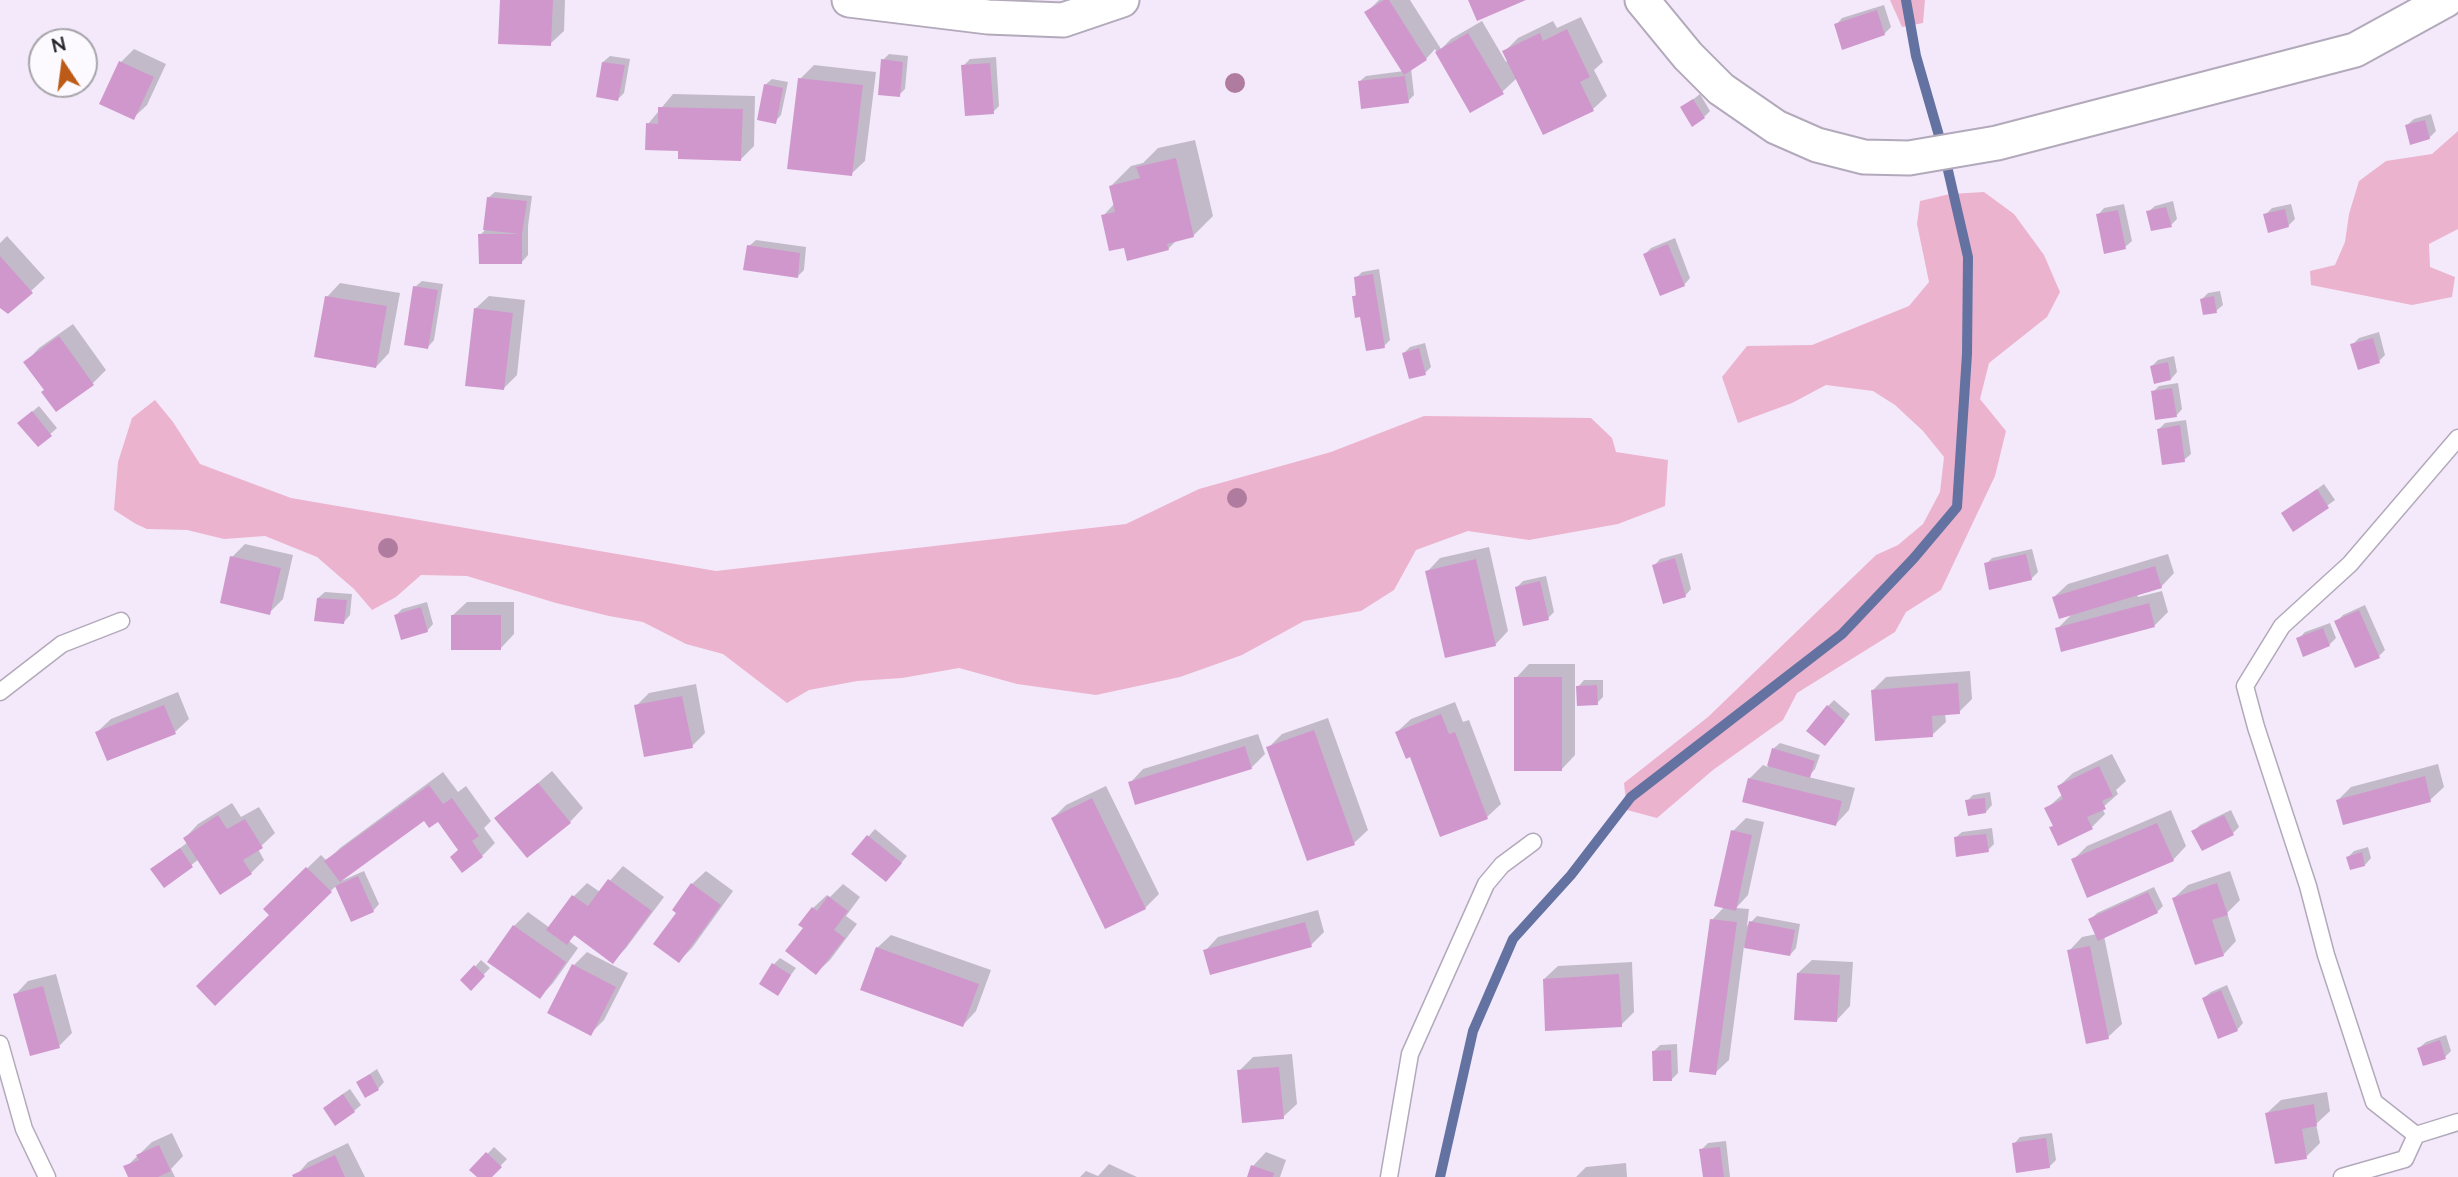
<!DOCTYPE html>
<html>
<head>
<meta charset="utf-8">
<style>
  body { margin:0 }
  #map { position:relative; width:2458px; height:1177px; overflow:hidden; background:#f3e9fb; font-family:Mulish,sans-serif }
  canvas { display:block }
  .north { position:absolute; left:28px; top:28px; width:70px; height:70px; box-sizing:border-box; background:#fcfafe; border:2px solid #a6a4a9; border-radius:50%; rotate:347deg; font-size:19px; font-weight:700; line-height:28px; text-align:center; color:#262329 }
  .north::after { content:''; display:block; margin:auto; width:24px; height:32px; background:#bc5b18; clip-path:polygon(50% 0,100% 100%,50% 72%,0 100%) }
</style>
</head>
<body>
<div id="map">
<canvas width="2458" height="1177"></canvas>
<div class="north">N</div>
</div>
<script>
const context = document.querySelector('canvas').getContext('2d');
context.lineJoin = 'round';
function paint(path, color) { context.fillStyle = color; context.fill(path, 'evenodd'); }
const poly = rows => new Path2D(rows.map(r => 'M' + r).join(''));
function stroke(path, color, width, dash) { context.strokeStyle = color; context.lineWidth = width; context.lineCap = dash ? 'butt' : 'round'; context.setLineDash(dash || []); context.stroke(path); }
paint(poly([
  [1890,0,1925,0,1923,23,1902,27],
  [2458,131,2458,229,2429,244,2430,267,2455,277,2452,297,2412,305,2311,285,2310,271,2335,265,2345,242,2349,214,2359,181,2386,161,2432,154],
  [1984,192,2014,214,2044,255,2060,292,2047,317,1989,363,1980,399,2006,431,1995,476,1941,590,1906,612,1895,632,1797,693,1783,720,1713,770,1657,818,1627,810,1624,783,1708,717,1876,555,1898,545,1923,524,1940,492,1944,457,1923,431,1895,405,1873,391,1826,385,1792,403,1738,423,1722,377,1747,346,1812,345,1909,306,1929,282,1917,224,1920,201,1950,194],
  [155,400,173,422,200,464,291,498,716,571,1126,524,1199,489,1331,452,1424,416,1591,418,1612,438,1616,452,1668,460,1665,506,1618,524,1529,540,1468,531,1416,550,1394,590,1361,611,1304,621,1242,655,1180,677,1096,695,1017,684,959,668,902,678,857,681,809,690,787,703,723,654,686,644,643,622,609,616,556,603,467,576,421,575,396,597,372,610,354,589,317,557,265,536,224,539,187,530,147,529,136,524,114,510,118,462,132,418]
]), '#ecb3ce');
paint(poly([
  [501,0,565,0,564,31,550,44],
  [1379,0,1410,0,1441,49,1451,39,1482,21,1506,62,1508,60,1504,52,1518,38,1553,21,1557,28,1581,17,1603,62,1594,70,1607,96,1593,109,1544,133,1517,78,1502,92,1471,111,1435,49,1426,59,1411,68,1414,95,1408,101,1359,82,1366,76,1404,71,1367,12],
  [1884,5,1891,27,1884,34,1836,25,1842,18],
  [134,49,166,64,147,105,133,118,121,62],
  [889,54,908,56,905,89,899,95,883,60],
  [610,56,630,59,624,93,618,99,603,62],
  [996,57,999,106,993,112,963,66,970,59],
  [814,65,876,72,865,161,851,174,800,79],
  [772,79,788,82,781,115,775,122,765,85],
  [673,94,755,96,754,146,741,159,680,150,648,124],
  [1700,94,1710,111,1704,117,1682,108],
  [2431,114,2436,131,2429,138,2407,125,2414,119],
  [1195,140,1213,216,1193,236,1177,240,1168,249,1125,246,1103,216,1115,203,1111,186,1131,166,1143,163,1158,148],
  [495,192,532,196,528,226,528,255,522,262,480,235,485,230,488,198],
  [2173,201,2177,219,2171,225,2148,212,2155,206],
  [2124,204,2132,241,2125,247,2098,215,2104,208],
  [2291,204,2295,219,2288,226,2265,215,2272,208],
  [7,236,45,278,31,291,0,306,0,243],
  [1675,238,1690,278,1684,285,1645,254,1651,248],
  [756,240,806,247,804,270,798,276,749,246],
  [1379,269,1390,340,1384,346,1362,315,1353,297,1358,293,1356,278,1362,272],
  [422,281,443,284,434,340,428,347,415,287],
  [340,283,400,293,389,353,376,367,327,297],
  [2220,291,2223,305,2216,311,2202,299,2208,293],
  [489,296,525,300,517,375,503,389,475,309],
  [73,324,106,370,93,383,46,389,26,362,39,348],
  [2379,332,2385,355,2379,361,2352,345,2359,338],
  [1425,343,1431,367,1425,373,1404,353,1410,347],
  [2174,356,2177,372,2171,379,2152,366,2158,360],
  [2178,383,2182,409,2176,416,2153,392,2159,386],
  [39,406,57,428,38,445,26,417],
  [2186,420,2191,454,2184,460,2159,429,2165,423],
  [2324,484,2335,500,2293,530,2283,514],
  [245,544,293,555,283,599,269,613,232,557],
  [1489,547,1508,631,1495,645,1427,572,1440,558],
  [2032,549,2038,572,2031,579,1986,564,1992,558],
  [1682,553,1691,589,1685,596,1654,566,1660,559],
  [2168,554,2174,573,2161,587,2137,594,2138,597,2162,591,2168,612,2155,625,2057,629,2073,613,2054,597,2068,584],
  [1546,576,1554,612,1548,618,1516,588,1523,581],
  [325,592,352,594,350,615,344,622,318,598],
  [427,602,433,624,427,631,396,615,402,609],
  [467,602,514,602,514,634,501,648,453,615],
  [2365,605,2385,650,2379,656,2337,621,2343,615],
  [2330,623,2336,638,2329,645,2298,639,2305,632],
  [1529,664,1575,664,1575,755,1562,769,1516,678],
  [1970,671,1972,699,1959,712,1945,713,1946,722,1932,735,1872,691,1886,677],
  [1584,680,1603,680,1603,697,1597,703,1578,687],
  [696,684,705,733,692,746,636,706,649,693],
  [178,692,189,719,175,732,97,732,111,719],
  [1834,700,1850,714,1831,738,1828,706],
  [1455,702,1463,722,1469,720,1501,804,1487,817,1441,835,1411,755,1397,732,1411,719],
  [1328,718,1368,830,1354,843,1268,748,1282,734],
  [1258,734,1265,754,1251,768,1130,783,1143,769],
  [1780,743,1820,755,1815,769,1808,777,1855,788,1849,810,1836,824,1749,779,1763,765,1768,767,1773,749],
  [2112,754,2126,781,2116,790,2118,794,2102,808,2105,814,2092,827,2054,825,2046,809,2063,794,2059,786,2073,773],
  [2438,764,2444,787,2430,800,2338,800,2351,787],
  [552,771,583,808,570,822,497,818],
  [443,772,458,792,466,786,491,821,484,828,495,843,482,856,460,849,438,820,425,818,341,881,364,871,379,904,373,911,352,920,337,885,215,1003,271,915,265,909,321,855,327,861,340,848],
  [1106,786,1159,894,1145,908,1053,818,1066,805],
  [1990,792,1992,805,1986,812,1967,801,1973,795],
  [232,803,241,817,259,807,275,833,258,849,264,860,251,873,199,859,165,886,153,869,188,842,185,838,198,824],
  [2171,810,2186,846,2173,860,2073,860,2087,846],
  [2231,810,2239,827,2233,833,2194,831,2200,825],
  [1746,818,1764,822,1748,895,1736,908,1749,909,1747,926,1757,916,1800,924,1796,948,1790,955,1744,946,1729,1060,1715,1073,1712,920,1725,906,1733,831],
  [1992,828,1994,844,1988,850,1955,838,1962,832],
  [875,829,907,856,892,874,854,853],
  [2368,847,2371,858,2365,865,2348,857,2354,851],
  [623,866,664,897,626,948,613,962,576,934,569,941,578,948,553,983,540,997,490,962,514,926,528,912,550,928,574,896,587,883,600,892],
  [706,871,733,891,692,948,679,961,678,913,692,884],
  [2230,871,2240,900,2227,913,2236,941,2223,955,2174,898,2188,885],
  [843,884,860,897,846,916,857,924,830,960,816,973,805,928,813,908,827,895,830,897],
  [2154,887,2163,906,2157,912,2104,936,2122,1024,2108,1037,2069,951,2082,937,2097,934,2090,920,2097,913],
  [1318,910,1324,932,1311,945,1205,951,1218,937],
  [891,935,991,970,976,1011,963,1025,877,948],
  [587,952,628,973,604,1020,591,1033,574,965],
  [780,958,796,968,777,993,774,964],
  [481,960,490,968,471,988,463,980],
  [1812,960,1853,962,1850,1006,1837,1020,1798,973],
  [1632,962,1634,1012,1621,1025,1544,979,1558,966],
  [56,974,72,1033,59,1046,15,995,28,981],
  [2227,985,2243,1023,2237,1030,2204,998,2211,992],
  [2446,1035,2451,1051,2445,1057,2419,1048,2426,1042],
  [1677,1044,1678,1073,1672,1079,1654,1051,1660,1045],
  [1292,1054,1297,1104,1283,1117,1239,1071,1253,1057],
  [377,1069,384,1082,378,1089,358,1082],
  [350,1089,361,1105,354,1111,331,1102],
  [2327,1092,2330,1111,2316,1124,2320,1143,2306,1157,2267,1113,2281,1100],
  [172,1133,183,1156,171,1169,175,1177,130,1177,126,1167,152,1142],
  [2052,1133,2056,1160,2049,1167,2014,1144,2020,1137],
  [1726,1141,1730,1177,1704,1177,1701,1150,1708,1143],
  [348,1143,365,1177,295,1177,308,1162],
  [494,1147,507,1159,490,1177,479,1177,472,1170],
  [1266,1152,1286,1160,1280,1177,1249,1177,1253,1166],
  [1626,1163,1627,1177,1576,1177,1586,1167],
  [1109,1164,1137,1177,1080,1177,1086,1171,1098,1176]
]), '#0003');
stroke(poly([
  [1440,1177,1473,1031,1513,939,1571,875,1631,797,1842,634,1914,558,1957,507,1967,354,1968,257,1944,153,1916,56,1906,0]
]), '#6372a1', 10);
paint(poly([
  [500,0,553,0,551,46,498,44],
  [1384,0,1389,0,1427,60,1404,75,1364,12],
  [1468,0,1526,0,1477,21],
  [1877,10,1885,35,1842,50,1834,24],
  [1567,29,1590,77,1580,82,1594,111,1543,135,1502,51,1540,33,1543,41],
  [1468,33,1504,94,1470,113,1435,52],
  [881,59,903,62,900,97,878,95],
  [119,61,154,77,134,120,99,104],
  [602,62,625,65,618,101,596,97],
  [990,63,994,114,965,116,961,65],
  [1405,76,1409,103,1361,109,1358,81],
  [798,78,863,85,852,176,787,169],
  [764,84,783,88,776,124,757,120],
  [1693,99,1705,118,1692,127,1680,107],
  [658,107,743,109,741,161,678,159,678,151,645,150,646,123,658,124],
  [2425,120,2430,139,2410,145,2405,125],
  [1176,158,1194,237,1167,244,1169,250,1127,261,1124,248,1109,251,1101,215,1115,212,1109,186,1140,178,1136,167],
  [487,197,527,201,522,234,522,264,479,264,478,234,520,234,483,230],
  [2166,207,2172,227,2151,231,2146,211],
  [2285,209,2289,227,2268,233,2263,214],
  [2118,210,2126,249,2104,254,2096,214],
  [1668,244,1685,286,1660,296,1643,254],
  [747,245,800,253,798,278,743,270],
  [0,256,33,293,8,314,0,308],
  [1373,274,1385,348,1366,351,1360,317,1355,318,1352,296,1356,296,1354,277],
  [413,286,438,290,428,349,404,345],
  [325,296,387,306,376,368,314,357],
  [2214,296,2217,313,2203,315,2200,299],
  [474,308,513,313,504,390,465,386],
  [59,336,94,385,56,412,41,392,44,390,23,362],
  [2373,338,2380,363,2358,370,2350,344],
  [1419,348,1426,375,1409,379,1402,353],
  [2168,362,2171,380,2154,384,2150,366],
  [2172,388,2177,417,2155,420,2151,391],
  [32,411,52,436,38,447,17,423],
  [2180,425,2185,462,2162,465,2157,429],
  [2317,489,2329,508,2293,532,2281,513],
  [2026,554,2032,580,1989,590,1984,563],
  [230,556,281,568,270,615,220,603],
  [1675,558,1686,597,1663,604,1652,565],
  [1476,559,1496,646,1445,658,1425,571],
  [2155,566,2162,588,2059,619,2052,597],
  [1540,581,1549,620,1523,626,1515,587],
  [317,598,347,600,344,624,314,621],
  [2149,603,2155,627,2061,652,2055,628],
  [421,607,428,632,401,640,394,615],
  [2359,610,2380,658,2355,668,2334,621],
  [451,615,501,615,501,650,451,650],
  [2323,628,2330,646,2303,657,2296,638],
  [1514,677,1562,677,1562,771,1514,771],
  [1958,683,1960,714,1932,716,1933,737,1875,741,1871,690],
  [1597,685,1598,705,1577,706,1576,686],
  [682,696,693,748,644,757,634,705],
  [164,705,176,734,107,761,95,732],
  [1827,705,1845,721,1825,746,1806,731],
  [1441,714,1449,734,1455,732,1488,819,1440,837,1410,757,1406,759,1395,732],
  [1314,730,1355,845,1307,861,1266,747],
  [1245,746,1252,769,1135,805,1128,782],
  [1772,748,1815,761,1810,778,1767,766],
  [2099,766,2113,796,2102,801,2106,809,2087,817,2093,829,2058,846,2049,827,2053,826,2044,808,2063,799,2057,786],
  [2425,776,2431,802,2343,825,2336,800],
  [1748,778,1842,801,1836,826,1742,802],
  [538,783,571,823,527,858,494,818],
  [429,785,443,804,452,798,479,836,472,841,483,857,462,873,450,857,458,850,438,822,429,828,424,821,340,882,324,861],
  [1092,798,1146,909,1105,929,1051,818],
  [1985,798,1986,813,1968,816,1965,800],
  [218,815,227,829,245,819,263,848,243,860,252,874,220,895,183,838],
  [2224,815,2234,835,2202,851,2191,831],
  [2157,823,2174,861,2087,898,2071,859],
  [1731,830,1752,835,1736,911,1714,906],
  [1986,834,1989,852,1956,857,1954,837],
  [867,835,902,863,886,882,851,854],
  [180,848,193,867,164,888,150,869],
  [2362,852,2365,866,2350,870,2346,857],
  [306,867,332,892,215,1006,196,986,269,915,263,909],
  [358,876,374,912,351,922,335,886],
  [608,879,652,911,613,964,574,935,567,945,546,930,572,895,588,906],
  [691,883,721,905,679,963,653,944,676,913,672,910],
  [2217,883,2228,915,2212,920,2224,956,2195,965,2172,898],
  [2148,892,2158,913,2098,941,2088,919],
  [828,896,848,911,834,930,845,938,816,975,785,951,803,928,798,925,812,907,817,911],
  [1710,919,1737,922,1716,1075,1689,1072],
  [1749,921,1795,930,1790,956,1744,948],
  [1305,922,1312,947,1210,975,1203,950],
  [513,925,566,962,540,999,487,962],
  [2090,946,2109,1039,2086,1044,2067,950],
  [876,947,979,984,963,1027,860,990],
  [772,963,791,975,778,996,759,984],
  [572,964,616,987,591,1036,547,1013],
  [474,965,485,976,471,991,460,980],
  [1797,973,1840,975,1837,1022,1794,1020],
  [1619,974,1622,1027,1545,1031,1543,979],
  [43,986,60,1048,30,1056,13,994],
  [2221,990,2238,1031,2218,1039,2202,998],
  [2440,1040,2446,1059,2423,1066,2417,1048],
  [1671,1050,1672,1081,1653,1081,1652,1051],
  [1279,1067,1284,1119,1242,1123,1237,1070],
  [370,1074,379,1090,365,1098,356,1082],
  [343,1094,355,1112,335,1126,323,1108],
  [2314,1104,2317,1126,2302,1129,2307,1159,2275,1164,2265,1113],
  [2046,1138,2050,1168,2016,1173,2012,1143],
  [159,1145,171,1171,158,1177,128,1177,123,1166,139,1160,136,1155],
  [1720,1147,1724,1177,1703,1177,1699,1149],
  [486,1152,502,1167,492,1177,477,1177,469,1170],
  [335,1155,345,1177,293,1177,292,1175],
  [1251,1165,1274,1173,1273,1177,1247,1177]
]), '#d097cc');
const service = poly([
  [2458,438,2350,564,2282,626,2245,686,2256,727,2308,886,2326,955,2374,1102,2416,1135,2458,1122],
  [0,692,62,644,121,621],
  [0,1044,24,1129,47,1177],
  [1389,1177,1410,1054,1486,884,1502,865,1533,842],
  [2342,1177,2405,1159,2416,1135]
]);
const minor = poly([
  [849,0,988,17,1063,20,1122,0],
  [1642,0,1688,56,1721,89,1776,127,1817,145,1864,157,1909,158,1997,143,2355,50,2446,0]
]);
stroke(service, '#b2a9ba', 19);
stroke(minor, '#b2a9ba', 37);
stroke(service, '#fff', 16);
stroke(minor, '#fff', 33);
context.fillStyle = '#af7c9f';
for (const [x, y] of [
  [1235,83],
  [1237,498],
  [388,548]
]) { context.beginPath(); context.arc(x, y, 10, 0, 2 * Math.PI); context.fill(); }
</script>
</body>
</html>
